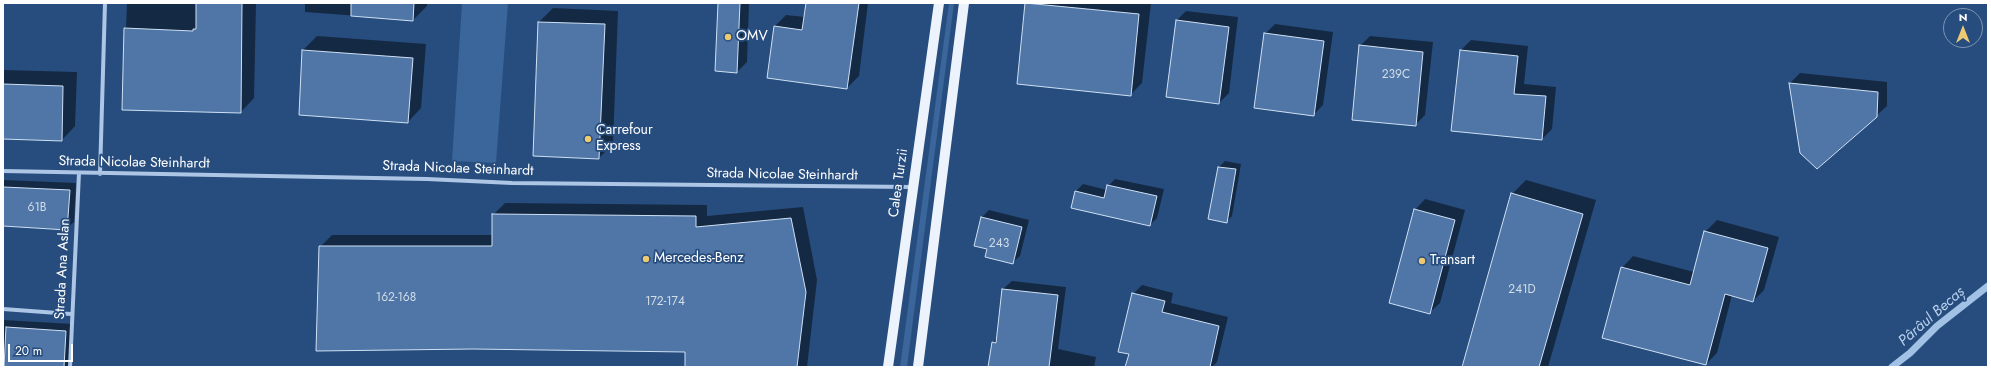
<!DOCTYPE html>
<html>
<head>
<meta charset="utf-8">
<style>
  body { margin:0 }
  #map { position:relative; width:1991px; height:370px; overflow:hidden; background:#274d7e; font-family:Jost,sans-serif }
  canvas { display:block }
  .frame { position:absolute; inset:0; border:4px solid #fff; pointer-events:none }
  .north { position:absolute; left:1943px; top:8px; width:40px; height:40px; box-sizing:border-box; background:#274d7e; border:1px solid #7d94b2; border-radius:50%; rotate:0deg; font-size:11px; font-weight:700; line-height:16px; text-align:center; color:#fff }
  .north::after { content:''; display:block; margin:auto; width:14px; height:18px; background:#edca72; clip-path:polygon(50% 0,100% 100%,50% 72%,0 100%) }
  .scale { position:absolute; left:8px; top:344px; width:65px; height:18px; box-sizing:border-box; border:2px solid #fff; border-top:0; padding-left:5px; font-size:12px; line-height:14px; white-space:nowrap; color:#fff; -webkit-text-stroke:3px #274d7e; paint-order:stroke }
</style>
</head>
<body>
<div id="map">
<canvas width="1991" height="370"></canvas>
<div class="frame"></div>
<div class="north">N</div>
<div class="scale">20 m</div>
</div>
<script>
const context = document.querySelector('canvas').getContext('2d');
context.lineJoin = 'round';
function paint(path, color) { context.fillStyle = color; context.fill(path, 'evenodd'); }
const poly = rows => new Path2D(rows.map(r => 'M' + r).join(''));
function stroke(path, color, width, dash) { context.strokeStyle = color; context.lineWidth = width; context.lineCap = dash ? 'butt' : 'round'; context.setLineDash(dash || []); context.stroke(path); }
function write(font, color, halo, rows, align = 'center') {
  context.font = font + ' Jost,sans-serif'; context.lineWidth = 3.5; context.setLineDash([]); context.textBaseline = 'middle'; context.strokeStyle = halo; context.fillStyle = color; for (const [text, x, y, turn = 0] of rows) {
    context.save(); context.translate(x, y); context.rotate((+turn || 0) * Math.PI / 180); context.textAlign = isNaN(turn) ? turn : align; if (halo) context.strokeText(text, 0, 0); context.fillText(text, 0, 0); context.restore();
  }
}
paint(poly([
  [462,3,508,3,496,163,452,161],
  [949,3,954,3,907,367,900,367]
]), '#3a669b');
paint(poly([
  [127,3,256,3,254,98,241,112,123,109],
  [305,3,427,3,427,6,413,20,305,12],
  [719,3,749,3,747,62,737,72],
  [807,3,868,3,859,76,847,88,774,27,786,15,805,17],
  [1026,3,1151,3,1142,83,1130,95],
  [553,8,618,11,613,144,599,158,539,22],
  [1186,11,1238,17,1229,93,1219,103,1176,21],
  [1275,24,1333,32,1323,105,1313,115,1265,34],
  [317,36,426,44,421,108,408,122,303,50],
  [1370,36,1433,42,1425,115,1415,125,1360,46],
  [1471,40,1528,46,1524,84,1556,87,1552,129,1542,139,1461,50],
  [3,70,77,72,75,126,62,140,3,138],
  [1800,73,1887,82,1887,106,1876,116,1801,152,1790,83],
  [1225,161,1241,164,1232,216,1226,222,1217,184,1219,167],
  [1115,179,1164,189,1157,218,1150,225,1076,191,1083,184,1107,190,1108,186],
  [3,180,76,183,74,222,66,229,3,226],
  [1526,180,1596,200,1548,367,1463,367,1512,194],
  [1425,199,1465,210,1440,303,1429,313,1415,210],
  [505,203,707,205,707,216,803,207,817,280,807,367,686,367,686,351,320,247,332,235,493,235,493,215],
  [989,210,1029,220,1020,256,1012,263,989,248,975,245,982,217],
  [1717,220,1779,237,1764,290,1753,301,1732,295,1717,353,1706,364,1622,268,1633,256,1694,272,1705,232],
  [1012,281,1066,287,1058,349,1096,357,1094,367,989,367,993,343,997,338,1003,289],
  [1142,285,1173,293,1171,303,1228,317,1217,362,1212,367,1126,367,1131,354,1133,294],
  [3,320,73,324,71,367,3,367]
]), '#0007');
stroke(poly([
  [1892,367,1910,353,1937,326,1988,286]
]), '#a1c1e5', 7);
const building = poly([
  [196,3,242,3,241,113,122,110,124,28,193,31,193,29,196,29,196,3],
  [351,3,414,3,413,21,351,16,351,3],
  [718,3,740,3,737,73,715,71,718,3],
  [806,3,859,3,847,89,767,78,774,26,802,30,806,3],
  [1025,3,1139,14,1131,96,1017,84,1025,3],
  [1176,20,1229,27,1219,104,1166,97,1176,20],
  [538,22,605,24,599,159,533,156,538,22],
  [1264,33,1324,41,1314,116,1254,108,1264,33],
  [1359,45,1423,52,1416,126,1352,120,1359,45],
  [302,50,413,58,408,123,299,115,302,50],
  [1460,50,1518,56,1514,94,1546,96,1542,140,1451,131,1460,50],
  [1789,83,1878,92,1877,117,1817,169,1800,153,1789,83],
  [3,84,63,86,62,141,3,139,3,84],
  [1218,167,1236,169,1227,223,1208,219,1218,167],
  [1107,185,1157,196,1150,226,1071,208,1075,191,1104,198,1107,185],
  [3,187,70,190,67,230,3,226,3,187],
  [1511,193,1583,214,1539,367,1462,367,1511,193],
  [1414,209,1455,220,1430,314,1389,303,1414,209],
  [492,214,696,216,696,227,791,218,806,292,797,367,685,367,685,352,473,349,316,351,319,246,492,246,492,214],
  [981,217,1022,227,1013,264,985,257,987,249,974,246,981,217],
  [1704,231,1768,248,1753,302,1725,294,1706,365,1602,338,1621,267,1690,285,1704,231],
  [1002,289,1058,295,1049,367,988,367,992,342,996,343,1002,289],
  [1132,293,1165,301,1162,312,1219,326,1210,367,1125,367,1129,354,1118,352,1132,293],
  [6,327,66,331,64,367,4,367,6,327]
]);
paint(building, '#4f76a6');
stroke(building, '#cfe0f4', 1);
stroke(poly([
  [3,171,427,179,512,183,912,187],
  [100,174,105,3],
  [3,309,71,314],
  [70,367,79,173]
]), '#adc6e5', 4);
stroke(poly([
  [888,367,939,3],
  [918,367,964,3]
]), '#edf3fd', 10);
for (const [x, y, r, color] of [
  [728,37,4,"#edca72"],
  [588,139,4,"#edca72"],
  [646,259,4,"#edca72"],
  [1422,261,4,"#edca72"]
]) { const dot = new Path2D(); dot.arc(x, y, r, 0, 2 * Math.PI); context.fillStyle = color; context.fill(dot); stroke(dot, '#274d7e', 1.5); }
write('12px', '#d3dde9', null, [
  ["239C",1396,75],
  ["61B",37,208],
  ["243",999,244],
  ["241D",1522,290],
  ["162-168",396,298],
  ["172-174",665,302]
]);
write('14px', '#fff', '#274d7e', [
  ["OMV",736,37],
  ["Carrefour",596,131],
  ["Express",596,147],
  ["Mercedes-Benz",654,259],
  ["Transart",1430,261]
], 'left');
write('14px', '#fff', '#274d7e', [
  ["Strada Nicolae Steinhardt",134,163,1],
  ["Strada Nicolae Steinhardt",458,169,2],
  ["Strada Nicolae Steinhardt",782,175,1],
  ["Calea Turzii",899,183,-82],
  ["Strada Ana Aslan",63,269,-87]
]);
write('italic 15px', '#b8d0ed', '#274d7e', [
  ["Pârâul Becaș",1932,317,-41]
]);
</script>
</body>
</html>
